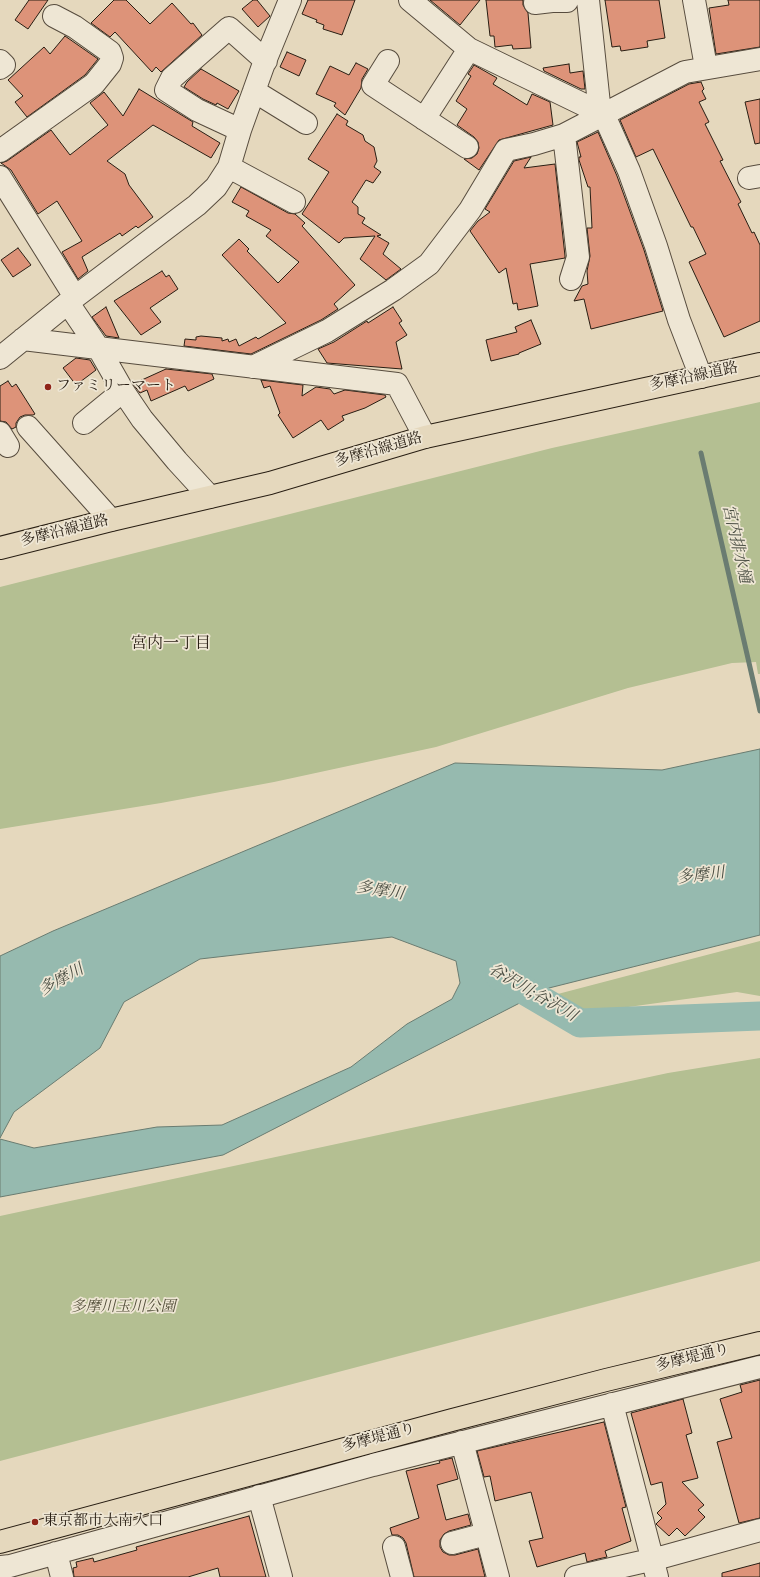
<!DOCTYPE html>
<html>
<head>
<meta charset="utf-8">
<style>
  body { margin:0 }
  canvas { display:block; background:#e5d8bd }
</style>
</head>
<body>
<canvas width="760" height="1577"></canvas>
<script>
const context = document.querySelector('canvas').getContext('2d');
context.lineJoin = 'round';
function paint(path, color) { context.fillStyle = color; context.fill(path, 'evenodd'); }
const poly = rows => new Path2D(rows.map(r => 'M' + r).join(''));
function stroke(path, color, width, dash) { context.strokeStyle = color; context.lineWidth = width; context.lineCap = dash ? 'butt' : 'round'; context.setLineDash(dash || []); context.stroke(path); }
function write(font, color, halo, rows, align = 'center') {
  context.font = font + ' Vollkorn,"Noto Serif JP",serif'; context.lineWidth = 3.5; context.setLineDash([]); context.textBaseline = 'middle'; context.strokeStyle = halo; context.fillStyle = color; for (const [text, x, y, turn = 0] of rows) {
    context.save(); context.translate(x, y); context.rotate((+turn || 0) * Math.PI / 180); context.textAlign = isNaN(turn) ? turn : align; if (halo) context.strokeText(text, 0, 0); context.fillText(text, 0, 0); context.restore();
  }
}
paint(poly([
  [760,402,760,674,758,674,756,662,732,663,628,688,436,747,274,782,161,803,0,829,0,587,552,448],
  [760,941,760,996,737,992,585,1013,555,1001,554,995],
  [760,1058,760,1261,0,1461,0,1216,668,1073]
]), '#b4bf92');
const water = poly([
  [760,749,760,935,549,988,223,1155,0,1197,0,1139,34,1148,157,1127,222,1125,351,1067,407,1024,452,999,460,983,456,961,392,937,200,959,124,1002,100,1048,14,1112,0,1138,0,956,53,931,455,763,662,770,760,749]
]);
paint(water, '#96baaf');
stroke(water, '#6a7c71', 1);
stroke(poly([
  [701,453,760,711]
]), '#6a7c71', 5);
stroke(poly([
  [500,976,580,1023,760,1016]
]), '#96baaf', 29);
const building = poly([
  [29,0,48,0,28,29,15,20,29,0],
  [114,0,126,0,150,24,172,3,191,24,193,23,202,35,161,72,156,67,152,72,115,32,110,37,91,23,114,0],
  [253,0,257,0,270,16,258,27,242,9,253,0],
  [308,0,355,0,342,35,323,29,324,25,316,22,317,20,302,14,308,0],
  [430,0,480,0,460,25,430,0],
  [486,0,523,0,523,5,528,13,531,48,513,49,512,45,495,47,494,36,490,36,486,0],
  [605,0,659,0,665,38,647,41,648,47,621,51,620,46,612,47,605,0],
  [728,0,760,0,760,47,716,54,709,8,729,5,728,0],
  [65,36,98,59,85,75,27,117,15,102,23,96,8,80,44,47,50,54,65,36],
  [287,52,306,60,299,76,280,67,287,52],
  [356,63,368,69,362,79,361,88,345,115,334,106,336,103,316,94,330,66,349,75,356,63],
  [569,64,570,73,583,71,585,89,581,89,544,71,543,68,569,64],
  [474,65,497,78,493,84,527,105,532,94,550,102,553,125,499,140,479,170,464,159,472,158,477,154,479,148,478,142,474,137,457,125,467,109,456,101,471,76,468,74,474,65],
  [201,69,239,91,228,109,217,103,216,105,203,99,184,87,187,82,201,69],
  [701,82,704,89,702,91,706,99,699,102,709,122,705,124,723,160,720,161,741,202,738,204,752,233,754,232,760,245,760,321,724,337,689,262,706,254,693,227,691,227,653,149,636,157,620,120,689,84,701,82],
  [139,89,193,122,192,126,220,143,211,158,153,125,107,161,125,174,129,185,153,217,138,228,136,226,122,236,120,233,82,257,88,271,78,279,62,252,82,241,57,201,38,214,11,170,1,163,7,161,51,130,70,155,108,125,90,103,104,92,123,116,139,89],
  [760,99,760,143,755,144,745,102,760,99],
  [337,114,348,121,346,125,363,135,365,141,374,147,377,161,374,167,381,172,373,183,366,180,352,202,358,207,358,214,365,218,362,223,381,235,377,236,389,243,383,254,401,269,386,280,360,259,375,236,344,238,339,243,302,214,329,172,308,159,337,114],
  [598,132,617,176,644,250,663,311,591,329,584,299,574,301,582,286,588,284,587,271,590,256,587,228,592,228,590,187,588,187,579,160,579,157,581,157,577,142,598,132],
  [531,157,524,168,555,164,565,256,565,258,530,264,538,306,518,310,517,303,513,304,506,268,499,273,470,231,478,221,490,212,485,209,514,161,531,157],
  [241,187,288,213,295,214,305,223,302,226,355,285,334,304,338,309,321,320,251,354,184,346,185,339,196,340,196,337,201,336,222,338,222,341,228,339,229,342,236,339,239,346,256,337,258,339,286,323,222,255,239,239,249,249,247,251,278,283,299,262,266,236,271,230,246,216,249,211,232,202,241,187],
  [18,248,31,265,13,277,1,260,18,248],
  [162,271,166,277,169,275,178,289,150,308,161,322,141,335,114,301,162,271],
  [106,307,119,338,106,336,92,317,106,307],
  [393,307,402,321,399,323,407,335,396,342,402,369,327,363,318,349,334,342,367,321,368,323,393,307],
  [531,320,541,344,519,353,519,354,491,361,486,340,517,332,515,327,531,320],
  [76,358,90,360,96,370,76,385,63,368,76,358],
  [166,369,212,374,214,379,188,391,185,386,151,401,147,390,140,393,133,384,166,369],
  [261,380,303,385,302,396,316,387,330,389,334,394,345,390,385,395,386,397,365,408,342,416,344,420,328,430,321,420,293,438,278,415,280,413,270,386,264,388,261,380],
  [8,381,12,387,16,384,35,414,33,415,25,415,20,417,16,423,16,427,12,429,6,422,0,421,0,386,8,381],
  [760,1380,760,1518,739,1523,717,1442,732,1438,720,1399,742,1392,740,1385,760,1380],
  [683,1399,692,1433,686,1435,698,1478,682,1482,704,1505,698,1510,705,1517,685,1536,677,1528,669,1536,656,1524,662,1518,657,1513,666,1504,662,1482,651,1485,631,1413,683,1399],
  [604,1422,626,1507,622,1508,631,1541,605,1551,607,1557,598,1559,587,1562,585,1553,537,1567,529,1541,543,1538,531,1492,495,1501,490,1476,484,1477,477,1451,604,1422],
  [452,1458,458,1479,437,1485,446,1520,468,1514,471,1525,449,1531,444,1534,440,1540,440,1547,443,1552,449,1555,455,1555,478,1549,485,1577,414,1577,406,1543,403,1538,398,1535,392,1535,390,1528,419,1518,406,1471,440,1463,439,1461,452,1458],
  [249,1516,266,1577,220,1577,218,1568,188,1577,74,1577,73,1568,77,1567,76,1562,93,1558,94,1562,137,1550,136,1547,249,1516],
  [760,1563,760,1577,722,1577,722,1573,760,1563]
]);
paint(building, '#dd9379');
stroke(building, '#281e13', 1);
const minor = poly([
  [410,0,469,49,603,114],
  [588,0,599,104,629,171,656,246,679,320,701,377],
  [694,0,706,67],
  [535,3,552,1,567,1],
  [0,61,4,65,0,68],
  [388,61,373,85,467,147],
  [254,91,306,123],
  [424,119,469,49],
  [240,130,197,110,166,90,172,78,229,28,266,61],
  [564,135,578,257,571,279],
  [0,151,94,84,110,64,112,58,110,52,75,27,54,16],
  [229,167,294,202],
  [0,177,75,297],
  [749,178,760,176],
  [68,303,99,349,123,391,142,419,177,461,210,497],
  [23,339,397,384,425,437],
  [0,358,75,297,197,205,216,187,229,167,240,130,263,66,290,0],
  [253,367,327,331,393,290,429,264,470,210,506,150,534,144,564,135,685,72,760,59],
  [84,423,123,391],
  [28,427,111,520],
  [0,433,8,446],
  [612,1404,657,1577],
  [462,1442,498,1577],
  [259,1496,281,1577],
  [452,1543,486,1534],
  [394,1547,402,1577],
  [56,1553,62,1577],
  [0,1567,10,1566,373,1465,760,1367],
  [576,1577,659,1558,760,1530]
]);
const major = poly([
  [0,548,111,520,270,483,425,437,760,364],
  [0,1542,452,1420,606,1380,760,1343]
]);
stroke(minor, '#574c3e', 24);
stroke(major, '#281e13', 24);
stroke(minor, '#eee6d4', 22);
stroke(major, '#e5d8bd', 22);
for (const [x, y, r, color] of [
  [48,387,4,"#8f2418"],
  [35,1522,4,"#8f2418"]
]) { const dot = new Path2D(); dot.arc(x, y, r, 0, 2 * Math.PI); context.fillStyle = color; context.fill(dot); stroke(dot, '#eee6d4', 1.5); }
write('15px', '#281e13', '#eee6d4', [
  ["多摩沿線道路",694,378,-12],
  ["多摩沿線道路",379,451,-16],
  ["多摩沿線道路",65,532,-14],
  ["多摩堤通り",693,1359,-14],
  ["多摩堤通り",379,1439,-15]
]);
write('15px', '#281e13', '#eee6d4', [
  ["ファミリーマート",56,387],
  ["東京都市大南入口",43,1522]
], 'left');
write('italic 15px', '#524e39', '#eee6d4', [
  ["多摩川玉川公園",123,1308]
]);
write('italic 16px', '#494d42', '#eee6d4', [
  ["宮内排水樋",735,544,77],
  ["多摩川",701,877,-7],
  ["多摩川",380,892,9],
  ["多摩川",62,981,-29],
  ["谷沢川;谷沢川",532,994,30]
]);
write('16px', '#281e13', '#eee6d4', [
  ["宮内一丁目",171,645]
]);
</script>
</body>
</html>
